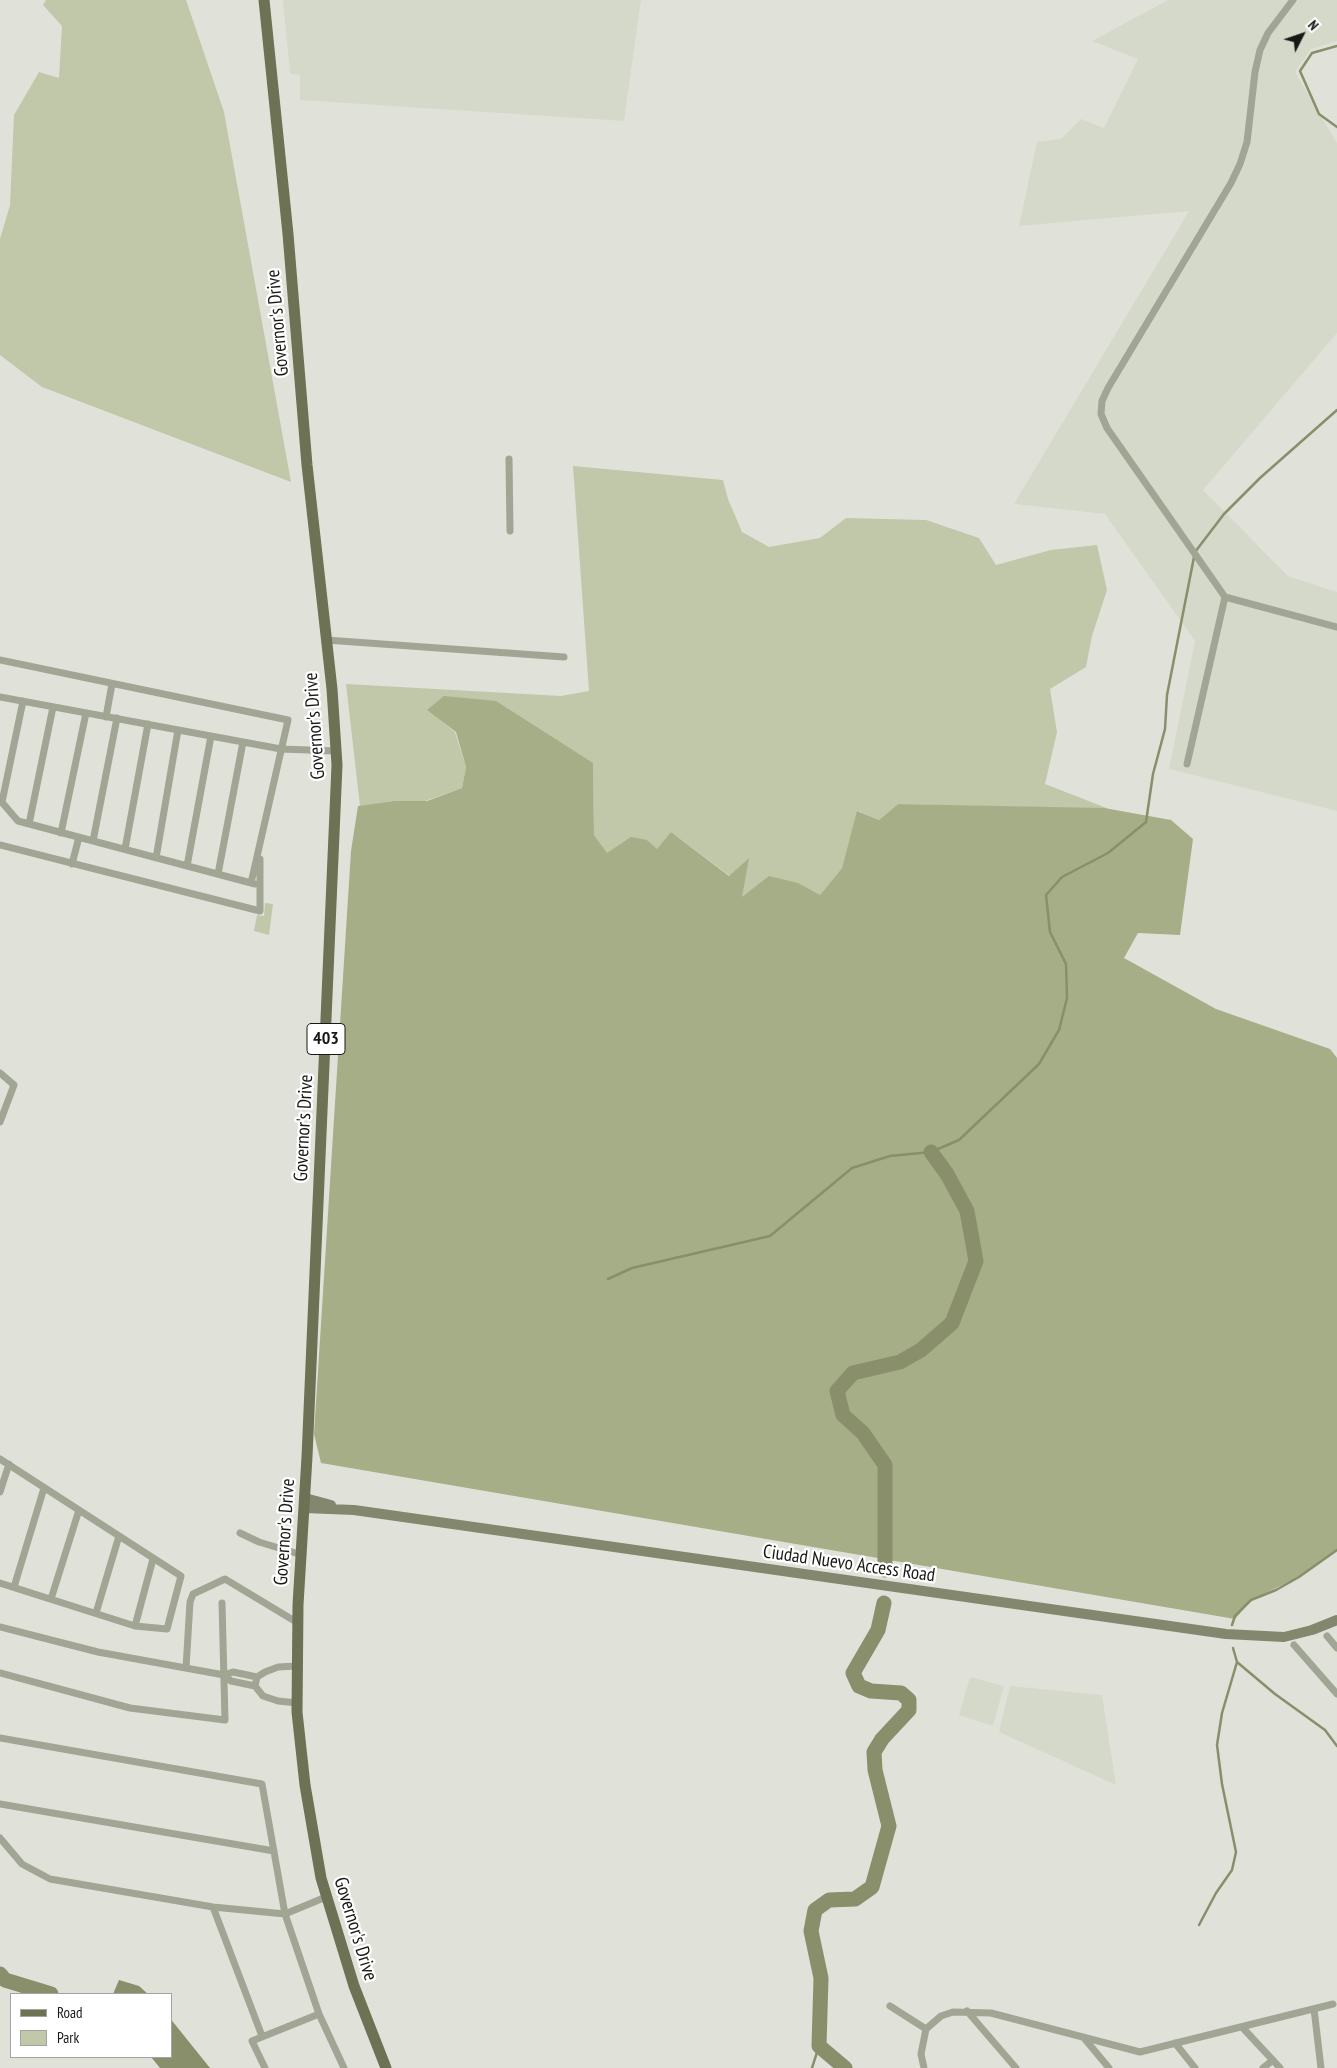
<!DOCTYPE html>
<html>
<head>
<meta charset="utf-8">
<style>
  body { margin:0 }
  #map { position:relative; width:1337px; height:2068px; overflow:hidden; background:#e0e2da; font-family:"PT Sans Narrow",sans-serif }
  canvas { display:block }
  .legend { position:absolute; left:10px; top:1993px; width:162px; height:65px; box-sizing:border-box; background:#fff; border:1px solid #a3a3a2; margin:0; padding:6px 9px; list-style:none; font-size:15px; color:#181816 }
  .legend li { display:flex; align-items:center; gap:10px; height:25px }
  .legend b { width:25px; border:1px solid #a3a3a2 }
  .north { position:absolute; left:1277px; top:10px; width:50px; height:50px; -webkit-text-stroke:4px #fff; paint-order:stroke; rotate:49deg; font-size:14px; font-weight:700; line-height:20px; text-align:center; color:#181816 }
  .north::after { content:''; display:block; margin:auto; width:18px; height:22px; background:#181816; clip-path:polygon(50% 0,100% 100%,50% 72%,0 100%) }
</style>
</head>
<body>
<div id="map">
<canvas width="1337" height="2068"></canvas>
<ul class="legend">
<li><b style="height:6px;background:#6c7253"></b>Road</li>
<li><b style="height:14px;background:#c1c7a9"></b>Park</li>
</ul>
<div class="north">N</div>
</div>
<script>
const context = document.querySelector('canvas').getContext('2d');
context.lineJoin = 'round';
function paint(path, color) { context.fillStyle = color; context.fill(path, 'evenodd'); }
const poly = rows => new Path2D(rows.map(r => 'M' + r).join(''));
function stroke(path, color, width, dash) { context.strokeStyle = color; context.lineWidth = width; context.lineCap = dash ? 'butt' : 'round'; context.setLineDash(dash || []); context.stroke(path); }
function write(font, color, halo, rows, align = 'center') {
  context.font = font + ' "PT Sans Narrow",sans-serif'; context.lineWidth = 4.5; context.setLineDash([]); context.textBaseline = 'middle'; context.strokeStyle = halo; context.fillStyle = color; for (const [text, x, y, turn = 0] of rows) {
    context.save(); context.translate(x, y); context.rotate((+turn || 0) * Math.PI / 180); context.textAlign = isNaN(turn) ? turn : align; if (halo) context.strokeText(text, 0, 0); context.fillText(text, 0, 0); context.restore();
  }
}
paint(poly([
  [283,0,641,0,624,121,300,100,300,75,290,74],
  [1168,0,1337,0,1337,41,1311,49,1295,72,1337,143,1337,333,1203,490,1288,576,1337,592,1337,811,1169,769,1195,641,1105,514,1014,504,1189,211,1019,226,1037,142,1061,139,1081,119,1104,128,1138,59,1092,41],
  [970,1677,1004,1686,993,1726,959,1715],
  [1010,1686,1102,1695,1116,1785,999,1732]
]), '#d5d9ca');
paint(poly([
  [46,0,186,0,224,112,291,482,42,387,0,355,0,239,10,205,14,115,39,72,59,78,62,26,43,5],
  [573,466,723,480,728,499,742,532,769,547,820,538,846,518,926,520,979,538,996,565,1051,550,1097,545,1107,590,1092,636,1086,667,1050,689,1057,732,1045,784,1109,809,898,804,879,820,858,811,842,868,820,895,741,897,748,859,730,876,671,832,657,850,647,840,607,854,594,835,593,764,428,710,455,732,466,767,462,788,425,801,394,801,360,806,346,684,561,696,589,691],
  [265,903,273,904,269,935,254,931,257,915,264,916]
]), '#c1c7a9');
paint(poly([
  [444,696,496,701,593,763,594,835,607,853,631,837,647,840,657,849,671,832,729,876,749,858,742,897,769,876,798,883,820,895,842,868,857,811,879,820,898,804,1104,808,1171,820,1193,839,1180,935,1138,933,1124,958,1216,1009,1330,1049,1337,1058,1337,1550,1299,1577,1251,1600,1235,1619,321,1463,314,1434,351,851,358,806,394,801,427,801,462,788,466,767,456,732,427,710]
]), '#a6ae87');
paint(poly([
  [119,1980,139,1986,148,1994,113,1994],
  [171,2019,173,2022,210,2068,160,2068,151,2057,171,2057]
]), '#888f6a');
stroke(poly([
  [1337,46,1312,53,1300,71,1319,114,1337,127],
  [1195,552,1224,514,1260,478,1337,410],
  [608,1279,632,1268,770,1236,852,1168,890,1156,931,1152,959,1140,1039,1064,1059,1030,1067,998,1066,964,1050,932,1046,895,1062,877,1108,853,1146,822,1153,774,1165,729,1167,695,1194,557],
  [1232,1625,1235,1616,1251,1600,1276,1590,1299,1577,1337,1550],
  [1237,1662,1275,1694,1325,1730,1337,1746],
  [1199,1925,1216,1893,1232,1870,1236,1852,1222,1784,1217,1745,1222,1713,1237,1662,1233,1648],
  [812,2068,819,2046]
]), '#888f6a', 2.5);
stroke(poly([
  [885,1570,885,1465,863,1433,843,1415,837,1391,853,1373,900,1362,921,1350,952,1323,976,1261,967,1211,947,1174,931,1152],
  [0,1974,5,1980,51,1994],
  [845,2068,819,2046,821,1978,811,1931,815,1910,829,1900,855,1899,872,1887,889,1826,875,1770,874,1752,882,1739,909,1710,909,1700,901,1693,871,1691,859,1686,853,1673,878,1630,884,1603]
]), '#888f6a', 15);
stroke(poly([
  [1293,0,1268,33,1260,50,1255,72,1247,142,1240,164,1231,183,1108,388,1102,401,1101,414,1107,428,1225,597,1337,627],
  [509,459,510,531],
  [326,640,564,657],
  [0,660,288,720,251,883],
  [0,697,281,749,336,751],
  [106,717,112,684],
  [1187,764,1225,597],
  [0,800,18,821,255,884],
  [2,802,23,701],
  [29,824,53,707],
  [61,833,86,713],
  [93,841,117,718],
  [0,845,260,911,260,859],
  [125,849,148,724],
  [156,858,178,730],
  [72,864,79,837],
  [187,866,211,736],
  [218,874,243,742],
  [0,1073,14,1085,0,1122],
  [0,1459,181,1576,167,1629,135,1626,0,1583],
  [0,1492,9,1464],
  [240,1533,259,1542,302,1555],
  [14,1587,44,1488],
  [51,1599,79,1510],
  [96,1613,119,1536],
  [135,1626,153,1559],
  [0,1627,98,1652,224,1675,231,1681,255,1686],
  [1327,1636,1337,1648],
  [1294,1645,1337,1694],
  [186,1668,190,1602,193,1594,225,1579,298,1623],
  [0,1673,130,1708,225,1720,222,1603],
  [224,1675,233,1672,257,1677],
  [297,1703,278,1701,263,1696,255,1686,257,1677,265,1672,278,1667,297,1666],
  [0,1738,262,1784,285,1914,213,1907,50,1879,22,1864,0,1838],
  [0,1804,274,1851],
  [326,1897,285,1914,319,2014,344,2068],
  [213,1907,262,2036],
  [890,2006,926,2029],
  [1314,2009,1321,2068],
  [967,2011,1016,2068],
  [1242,2027,1280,2068],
  [1084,2038,1109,2068],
  [1175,2043,1195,2068],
  [265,2068,252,2041,319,2014],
  [924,2068,921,2054,926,2029,941,2016,953,2012,991,2013,1140,2052,1333,2004],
  [1263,2068,1273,2060]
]), '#a1a594', 7);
stroke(poly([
  [305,1498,331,1505],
  [304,1508,354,1510,1226,1634,1284,1637,1312,1630,1337,1620]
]), '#82876e', 10);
stroke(poly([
  [264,0,288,234,307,465,332,689,337,765,307,1457,298,1605,297,1712,305,1785,321,1878,354,1986,386,2068]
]), '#6c7253', 11);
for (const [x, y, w] of [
  [326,1039,38]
]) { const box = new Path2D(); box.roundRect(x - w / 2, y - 15.5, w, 31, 4); context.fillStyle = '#fff'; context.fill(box); stroke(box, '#181816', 1); }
write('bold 18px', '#181816', null, [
  ["403",326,1039]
]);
write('19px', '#181816', '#fff', [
  ["Governor's Drive",278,323,-95],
  ["Governor's Drive",315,726,-94],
  ["Governor's Drive",304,1128,-87],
  ["Governor's Drive",285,1532,-86],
  ["Ciudad Nuevo Access Road",849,1564,8],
  ["Governor's Drive",355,1929,73]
]);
</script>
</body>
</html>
